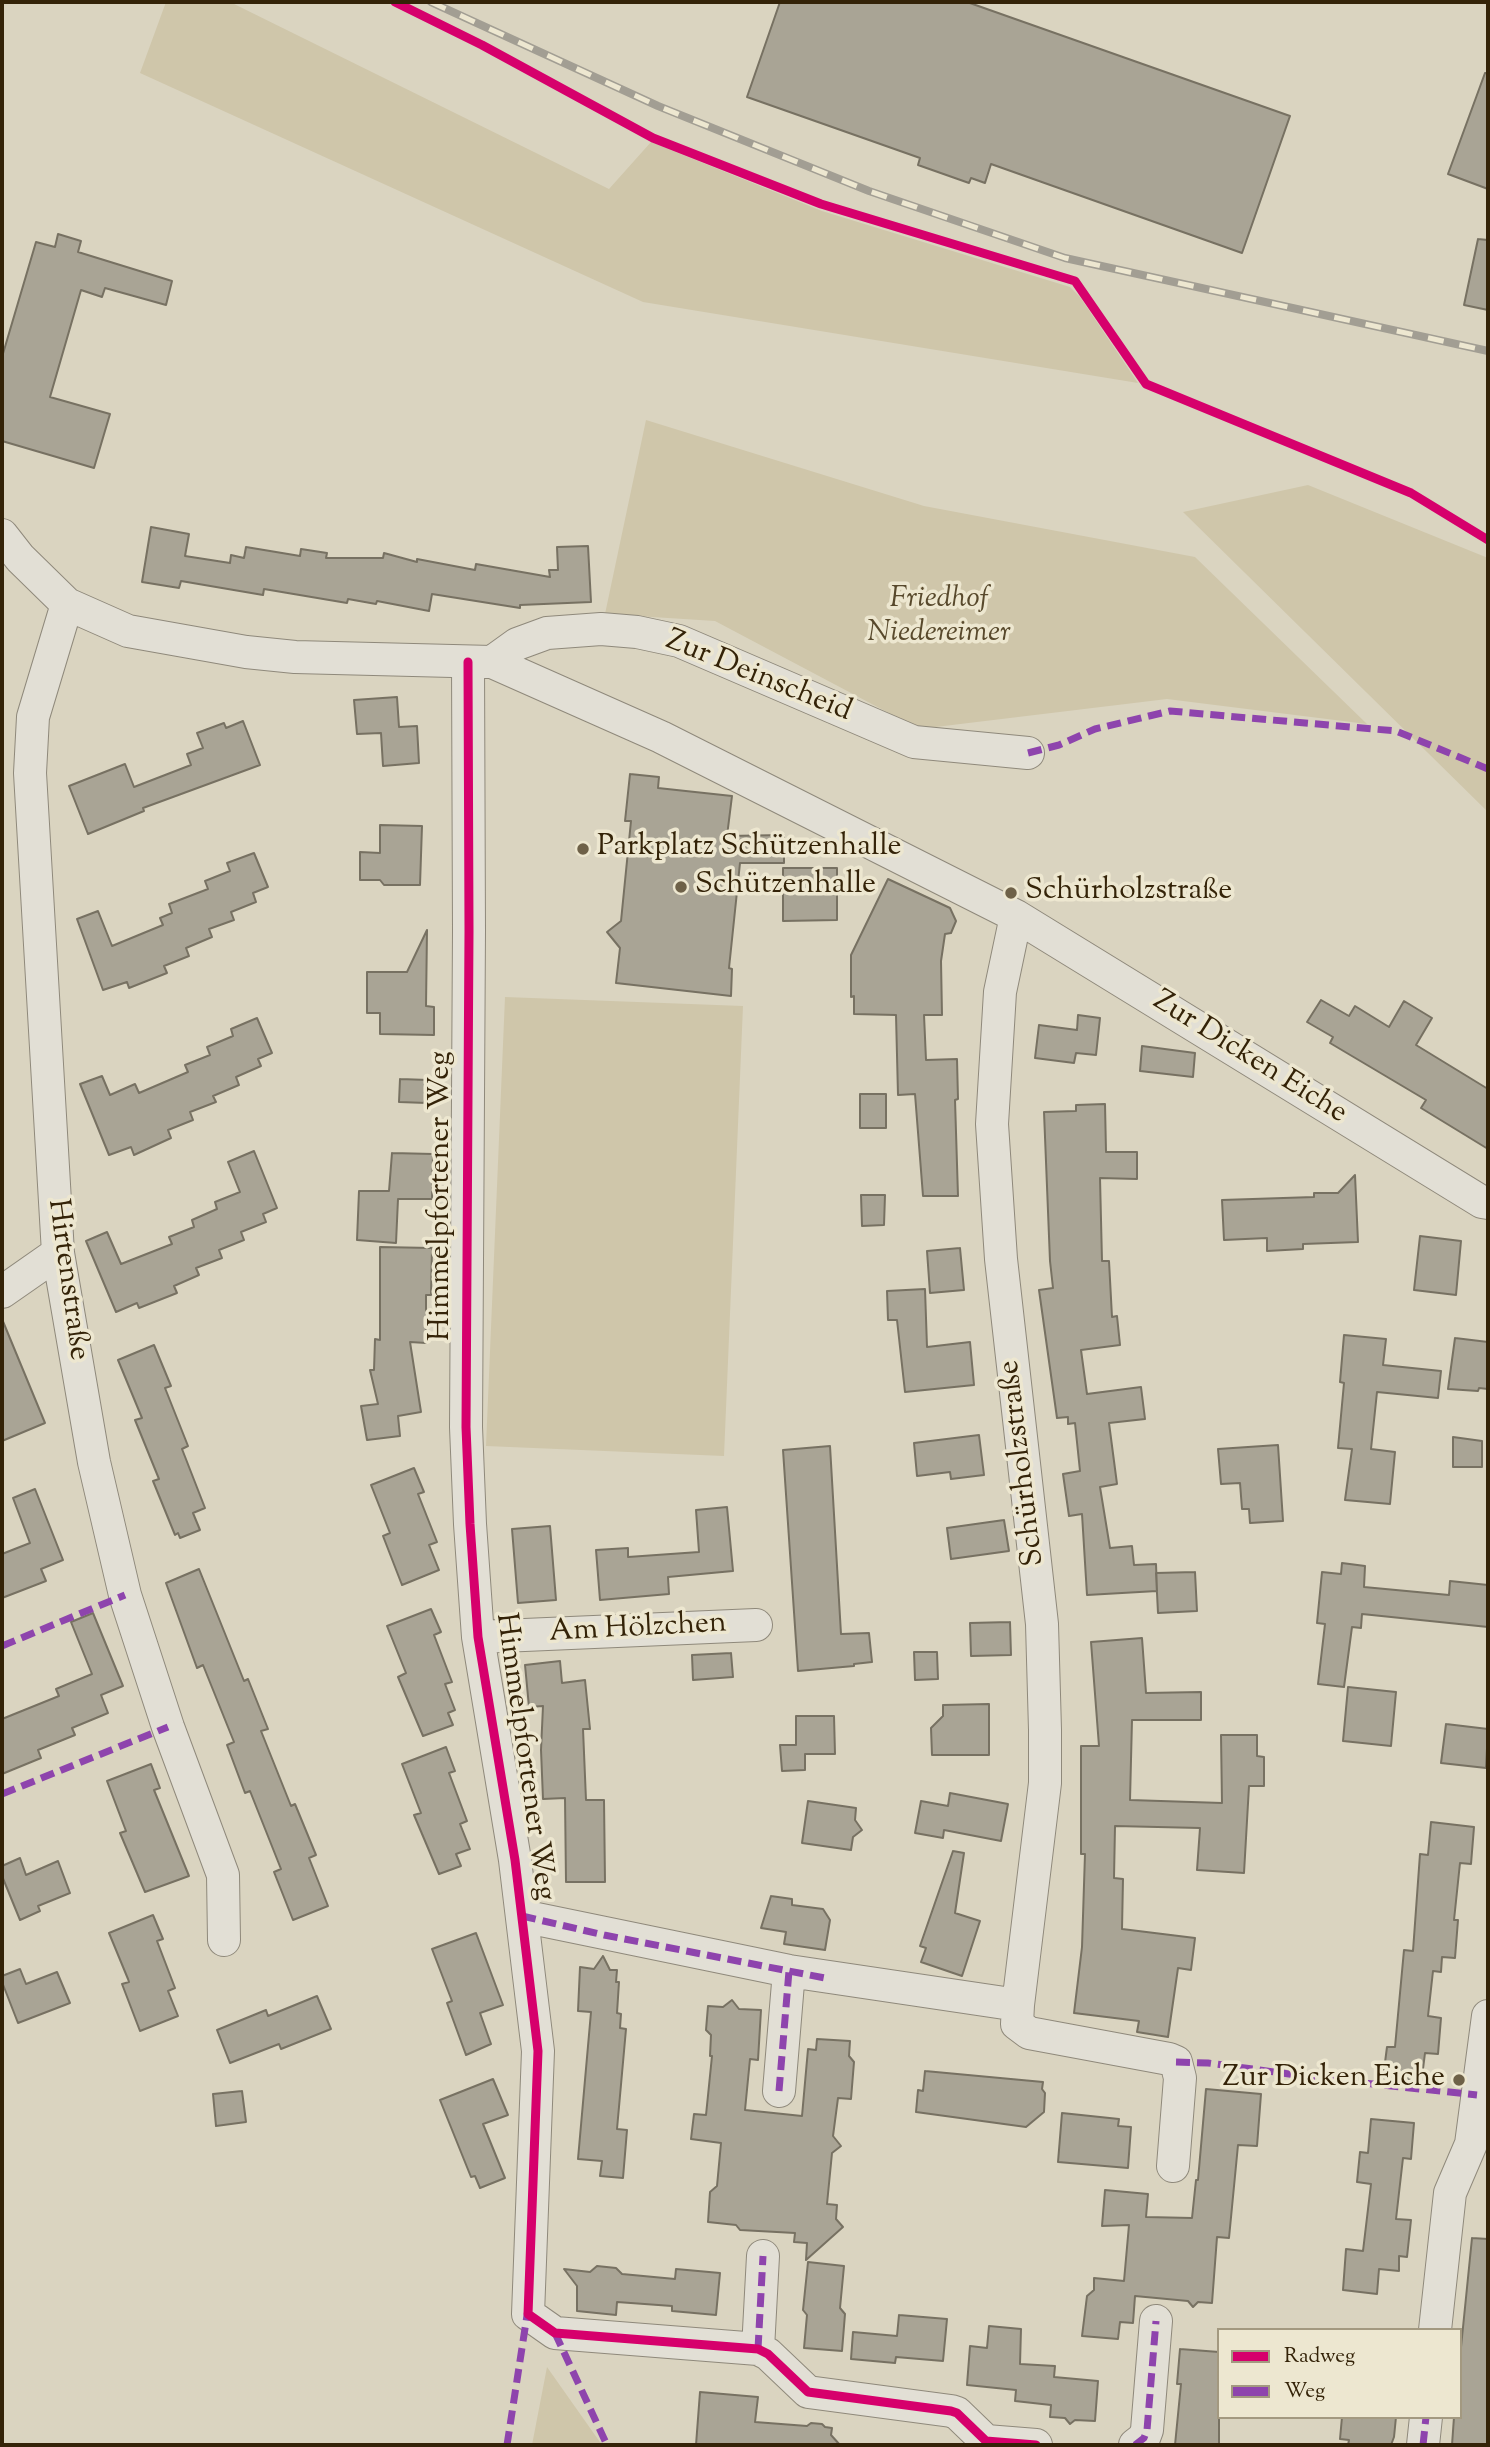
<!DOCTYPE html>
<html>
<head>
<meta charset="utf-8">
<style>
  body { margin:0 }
  #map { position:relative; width:1490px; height:2447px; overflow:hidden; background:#dad4c0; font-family:"Sorts Mill Goudy",serif }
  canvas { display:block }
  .frame { position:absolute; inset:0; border:4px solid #342308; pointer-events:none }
  .legend { position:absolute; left:1217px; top:2328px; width:245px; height:91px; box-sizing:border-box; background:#ede7d0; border:2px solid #a39980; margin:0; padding:9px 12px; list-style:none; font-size:21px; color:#342308 }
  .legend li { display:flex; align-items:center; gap:14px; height:35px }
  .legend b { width:35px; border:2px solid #a39980 }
</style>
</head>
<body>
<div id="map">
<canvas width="1490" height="2447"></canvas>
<div class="frame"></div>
<ul class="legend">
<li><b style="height:9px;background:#d6006c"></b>Radweg</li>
<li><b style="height:9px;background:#8e44ad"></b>Weg</li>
</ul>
</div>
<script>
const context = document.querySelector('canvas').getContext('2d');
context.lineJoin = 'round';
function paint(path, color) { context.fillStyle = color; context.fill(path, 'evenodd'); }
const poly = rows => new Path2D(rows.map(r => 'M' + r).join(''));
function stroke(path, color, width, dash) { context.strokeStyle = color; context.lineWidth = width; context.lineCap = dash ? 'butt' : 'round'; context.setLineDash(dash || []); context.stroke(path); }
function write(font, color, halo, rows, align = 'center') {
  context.font = font + ' "Sorts Mill Goudy",serif'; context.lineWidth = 7; context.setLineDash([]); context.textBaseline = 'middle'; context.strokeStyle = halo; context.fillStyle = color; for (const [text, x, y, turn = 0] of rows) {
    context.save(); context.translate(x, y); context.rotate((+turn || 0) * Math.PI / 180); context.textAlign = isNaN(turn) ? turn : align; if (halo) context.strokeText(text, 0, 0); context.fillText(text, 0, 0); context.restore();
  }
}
paint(poly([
  [166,2,230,2,609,189,651,142,822,211,1070,287,1080,297,1138,383,643,302,140,73],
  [646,420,924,506,1195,557,1367,724,1167,699,919,729,715,621,605,614],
  [1308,485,1488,558,1488,812,1183,512],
  [505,997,743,1006,724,1456,486,1446],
  [547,2367,602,2445,532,2445]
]), '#cfc6aa');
const building = poly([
  [780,2,967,2,1290,116,1242,253,991,164,985,183,971,178,969,183,918,165,920,158,747,97,780,2],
  [1485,73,1488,73,1488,189,1448,174,1485,73],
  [58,234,81,241,78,252,172,281,166,305,105,288,102,297,81,290,50,397,110,414,94,468,2,441,2,357,36,242,55,247,58,234],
  [1478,239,1488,240,1488,310,1464,305,1478,239],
  [151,527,189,534,185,556,230,563,231,555,244,558,246,547,300,556,301,549,327,553,326,558,383,558,384,553,417,562,417,559,475,570,476,564,550,577,549,570,558,570,557,547,588,546,591,602,520,605,520,608,432,594,429,611,377,601,376,604,348,599,347,603,264,589,263,595,181,581,179,588,142,582,151,527],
  [397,697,399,727,417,726,419,763,383,766,381,733,357,734,354,700,397,697],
  [243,721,260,765,143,808,144,811,88,834,69,786,125,764,134,787,191,765,187,754,203,748,197,733,224,723,226,728,243,721],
  [630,774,659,777,658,788,732,796,727,836,784,835,784,863,740,863,729,968,732,969,731,996,616,983,620,948,607,932,621,921,631,821,625,821,630,774],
  [380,825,422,826,420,885,384,885,380,880,360,880,360,852,380,853,380,825],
  [254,853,268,887,253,893,256,902,231,912,234,920,209,929,212,937,186,948,189,956,164,966,167,973,129,988,127,982,103,990,77,919,98,911,112,946,163,925,160,918,172,913,169,904,208,889,205,881,230,871,227,863,254,853],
  [783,868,837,868,837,920,783,921,783,868],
  [888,879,950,908,956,921,951,933,945,934,941,961,942,1015,924,1015,926,1060,957,1059,958,1099,955,1100,958,1196,923,1196,915,1094,898,1095,896,1015,854,1014,854,996,851,997,851,955,888,879],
  [427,930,426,1006,434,1007,434,1035,380,1034,380,1013,367,1013,367,972,407,972,427,930],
  [1321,1000,1349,1016,1355,1006,1389,1027,1404,1001,1432,1018,1416,1045,1488,1089,1488,1149,1421,1108,1426,1100,1330,1043,1333,1037,1307,1022,1321,1000],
  [1078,1015,1100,1018,1096,1055,1076,1053,1074,1063,1035,1058,1039,1025,1077,1030,1078,1015],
  [257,1018,272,1053,258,1059,261,1066,236,1077,239,1085,213,1096,216,1102,190,1112,193,1120,168,1130,171,1138,134,1155,131,1147,109,1155,80,1084,102,1076,110,1095,135,1084,139,1093,188,1072,185,1065,210,1055,207,1047,233,1036,231,1029,257,1018],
  [1142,1046,1195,1053,1193,1077,1140,1071,1142,1046],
  [400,1079,428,1080,427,1103,399,1102,400,1079],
  [860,1094,886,1094,886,1128,860,1128,860,1094],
  [1105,1104,1106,1152,1137,1152,1137,1179,1100,1178,1102,1261,1109,1261,1112,1317,1117,1316,1120,1345,1081,1350,1087,1394,1141,1387,1145,1419,1109,1423,1117,1484,1100,1487,1110,1548,1132,1546,1134,1565,1156,1564,1157,1591,1087,1595,1082,1514,1069,1516,1063,1474,1080,1471,1075,1423,1068,1424,1068,1417,1057,1418,1039,1290,1053,1288,1050,1261,1044,1112,1076,1111,1076,1105,1105,1104],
  [254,1151,277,1208,263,1214,266,1222,241,1232,244,1240,219,1250,222,1258,196,1268,199,1275,174,1286,177,1293,139,1308,137,1303,116,1312,86,1241,107,1232,121,1264,172,1244,169,1237,194,1227,192,1220,217,1209,215,1202,240,1192,228,1162,254,1151],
  [392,1153,433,1154,432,1199,398,1199,396,1243,357,1240,359,1191,389,1191,392,1153],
  [1355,1175,1358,1242,1303,1244,1303,1249,1267,1251,1267,1238,1224,1240,1222,1200,1314,1197,1314,1193,1338,1193,1355,1175],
  [861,1195,885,1195,884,1225,862,1226,861,1195],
  [1420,1236,1461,1241,1456,1295,1414,1290,1420,1236],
  [380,1247,432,1248,431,1295,426,1295,426,1343,410,1342,421,1412,398,1416,400,1436,367,1440,361,1406,378,1404,370,1370,374,1370,375,1339,380,1340,380,1247],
  [960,1248,964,1290,930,1293,927,1251,960,1248],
  [925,1289,927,1347,970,1342,974,1385,905,1392,897,1320,888,1320,887,1291,925,1289],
  [2,1319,45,1423,2,1441,2,1319],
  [1344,1335,1386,1339,1383,1365,1441,1371,1438,1398,1377,1392,1371,1449,1395,1452,1390,1504,1345,1500,1352,1449,1338,1448,1344,1383,1340,1382,1344,1335],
  [1455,1338,1488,1342,1488,1389,1479,1388,1478,1391,1448,1389,1455,1338],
  [154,1345,171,1386,165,1388,188,1446,182,1449,205,1508,193,1513,200,1530,180,1538,178,1533,175,1535,153,1481,159,1479,135,1420,142,1418,118,1360,154,1345],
  [979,1435,984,1475,951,1479,950,1472,917,1476,914,1443,979,1435],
  [1453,1437,1482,1441,1482,1467,1453,1467,1453,1437],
  [1278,1445,1283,1521,1250,1523,1249,1509,1242,1509,1240,1483,1221,1484,1218,1449,1278,1445],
  [830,1446,841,1634,869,1633,872,1662,854,1664,854,1666,798,1671,783,1450,830,1446],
  [414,1468,424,1492,418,1494,437,1542,429,1545,439,1570,402,1585,383,1536,390,1533,371,1485,414,1468],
  [35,1489,63,1560,41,1569,46,1581,2,1598,2,1554,30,1543,13,1498,35,1489],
  [727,1507,733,1571,668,1577,669,1594,600,1600,596,1550,628,1548,628,1557,699,1552,696,1510,727,1507],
  [1004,1520,1009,1551,951,1559,947,1528,1004,1520],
  [550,1526,556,1600,518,1603,512,1529,550,1526],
  [1342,1563,1365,1566,1364,1587,1449,1595,1450,1581,1488,1585,1488,1627,1362,1614,1361,1628,1352,1627,1344,1687,1318,1684,1325,1624,1317,1623,1322,1572,1341,1574,1342,1563],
  [199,1569,244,1681,248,1679,268,1729,261,1731,291,1806,295,1804,316,1855,309,1858,328,1906,293,1920,274,1872,281,1869,250,1791,245,1793,227,1745,234,1742,203,1665,197,1668,166,1583,199,1569],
  [1195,1572,1197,1611,1158,1613,1156,1573,1195,1572],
  [431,1609,441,1632,434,1635,452,1682,445,1684,455,1710,448,1713,453,1725,423,1736,398,1677,406,1673,387,1626,431,1609],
  [93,1613,123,1686,101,1695,108,1713,72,1728,75,1735,38,1750,41,1758,2,1774,2,1719,59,1696,56,1689,92,1674,71,1622,93,1613],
  [1010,1622,1011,1655,971,1656,970,1623,1010,1622],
  [1142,1638,1146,1693,1201,1692,1201,1720,1132,1720,1130,1800,1222,1803,1221,1735,1257,1735,1257,1756,1264,1757,1264,1786,1249,1786,1244,1873,1197,1870,1200,1828,1115,1826,1114,1878,1123,1879,1122,1929,1195,1938,1191,1970,1178,1968,1168,2037,1137,2032,1139,2021,1074,2013,1082,1947,1085,1854,1081,1854,1081,1746,1099,1746,1091,1642,1142,1638],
  [914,1652,937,1652,938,1679,915,1680,914,1652],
  [731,1653,733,1677,693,1680,692,1655,731,1653],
  [560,1661,562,1683,585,1680,590,1729,583,1729,586,1800,604,1800,605,1882,566,1882,565,1798,543,1799,541,1750,543,1706,529,1707,525,1665,560,1661],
  [1348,1687,1396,1692,1391,1746,1343,1741,1348,1687],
  [989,1704,989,1755,932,1755,931,1728,943,1716,943,1705,989,1704],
  [796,1716,834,1716,835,1754,805,1754,805,1770,782,1771,780,1745,796,1745,796,1716],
  [1446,1724,1488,1729,1486,1768,1441,1763,1446,1724],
  [446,1747,455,1771,449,1773,467,1821,460,1824,470,1849,456,1854,461,1866,439,1874,414,1815,421,1813,402,1764,446,1747],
  [151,1764,160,1788,154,1790,189,1876,145,1892,120,1833,126,1831,107,1781,151,1764],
  [950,1793,1008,1804,1001,1841,944,1830,943,1838,915,1833,921,1801,948,1806,950,1793],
  [808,1801,856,1808,855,1820,862,1830,853,1837,851,1850,802,1843,808,1801],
  [1431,1822,1474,1827,1471,1864,1460,1863,1454,1920,1458,1920,1455,1958,1442,1957,1441,1972,1433,1971,1428,2016,1441,2018,1438,2054,1425,2053,1423,2069,1414,2068,1413,2080,1383,2078,1387,2047,1395,2047,1404,1950,1413,1951,1420,1854,1428,1855,1431,1822],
  [953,1851,964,1853,955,1913,980,1921,962,1976,921,1962,926,1948,920,1946,953,1851],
  [20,1858,26,1875,58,1861,70,1893,38,1906,40,1911,20,1920,2,1876,2,1866,20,1858],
  [771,1896,792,1899,792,1905,823,1909,830,1920,825,1950,784,1944,786,1932,761,1928,771,1896],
  [153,1915,163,1939,157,1941,175,1988,168,1991,178,2016,140,2031,122,1984,129,1982,128,1979,109,1933,153,1915],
  [476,1933,503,2005,480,2013,491,2044,466,2055,447,2003,452,2001,432,1949,476,1933],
  [603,1956,610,1970,617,1970,616,1982,619,1982,617,2013,621,2014,620,2028,626,2029,617,2129,627,2130,623,2178,600,2176,602,2161,578,2159,591,2012,578,2011,580,1967,594,1969,603,1956],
  [20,1969,26,1984,57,1972,70,2003,18,2023,2,1982,2,1976,20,1969],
  [317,1996,331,2029,281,2049,279,2044,230,2063,217,2030,266,2010,268,2016,317,1996],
  [732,2000,739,2009,761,2010,758,2060,750,2059,745,2110,802,2116,808,2049,816,2050,817,2039,850,2041,849,2056,854,2062,851,2099,838,2098,833,2136,841,2146,832,2153,827,2204,837,2205,836,2219,843,2227,806,2260,807,2243,794,2242,795,2233,740,2230,736,2225,708,2222,710,2192,717,2186,721,2143,691,2139,694,2114,706,2115,712,2056,710,2056,711,2035,706,2030,708,2006,723,2007,732,2000],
  [925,2071,1043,2082,1042,2089,1045,2093,1044,2112,1026,2127,916,2112,918,2090,923,2091,925,2071],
  [493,2079,508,2115,483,2124,505,2178,480,2188,475,2176,471,2177,440,2100,493,2079],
  [1206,2089,1261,2094,1257,2146,1238,2145,1229,2238,1217,2237,1212,2303,1198,2302,1193,2307,1188,2301,1135,2296,1133,2323,1120,2322,1118,2339,1082,2336,1087,2296,1094,2290,1094,2278,1124,2281,1129,2225,1102,2226,1105,2190,1148,2194,1146,2217,1192,2218,1196,2180,1198,2180,1206,2089],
  [242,2091,246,2122,216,2126,213,2094,242,2091],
  [1062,2113,1119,2119,1118,2126,1131,2127,1128,2168,1058,2162,1062,2113],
  [1371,2119,1414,2123,1411,2159,1403,2158,1396,2219,1411,2220,1407,2257,1399,2256,1399,2271,1379,2269,1377,2294,1343,2290,1346,2249,1363,2251,1371,2184,1357,2182,1360,2152,1368,2153,1371,2119],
  [1472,2238,1488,2239,1488,2445,1452,2445,1454,2417,1460,2417,1460,2357,1472,2238],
  [808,2262,844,2266,840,2308,845,2314,842,2351,804,2348,807,2315,803,2310,808,2262],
  [597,2266,616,2268,622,2274,675,2279,676,2269,720,2273,716,2315,672,2311,672,2306,617,2302,616,2315,577,2311,577,2286,564,2269,590,2272,597,2266],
  [899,2315,947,2319,943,2361,896,2357,895,2363,851,2359,853,2332,897,2336,899,2315],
  [989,2326,1021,2329,1020,2364,1055,2366,1054,2377,1098,2381,1095,2421,1075,2420,1070,2424,1065,2418,1050,2417,1051,2405,1015,2401,1016,2390,967,2385,970,2346,987,2348,989,2326],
  [1180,2349,1219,2352,1219,2445,1175,2445,1181,2384,1177,2384,1180,2349],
  [700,2392,758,2397,755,2422,807,2426,811,2423,822,2424,825,2427,832,2428,831,2435,840,2445,696,2445,700,2392],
  [1342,2417,1396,2417,1394,2437,1391,2445,1348,2445,1349,2440,1340,2439,1342,2417]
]);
paint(building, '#a9a495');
stroke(building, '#777162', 2);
const street = poly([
  [2,535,20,558,67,604,128,631,246,652,295,657,492,662,661,737,1016,916,1482,1202,1488,1203],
  [67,604,33,717,30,773,58,1253,94,1462,125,1595,168,1727,223,1875,224,1940],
  [468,662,469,931,466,1427,470,1524,478,1637,515,1860,538,2051,528,2314,555,2333,758,2349,768,2354,808,2392,951,2411,957,2413,986,2441,1036,2445],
  [492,662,517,644,547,633,601,629,637,632,679,641,914,742,1028,753],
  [2,1292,58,1253],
  [478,1637,756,1625],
  [522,1916,789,1971,1018,2005,1045,1783,1045,1730,1042,1624,1001,1259,992,1124,1000,992,1016,916],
  [1018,2005,1017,2024,1029,2033,1169,2059,1176,2062,1180,2078,1173,2166],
  [779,2091,789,1971],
  [1435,2330,1450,2193,1471,2144,1488,2016],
  [758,2349,763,2256],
  [1135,2445,1144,2438,1147,2430,1156,2321],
  [1423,2445,1426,2417]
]);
stroke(street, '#8f897b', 34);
stroke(street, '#e2dfd5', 32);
const rail = poly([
  [431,2,658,106,869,191,1065,258,1488,351]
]);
stroke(rail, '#a29e93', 8);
stroke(rail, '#ede7d0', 5, [16]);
stroke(poly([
  [1028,753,1059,745,1095,729,1170,711,1396,731,1488,769],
  [2,1646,125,1595],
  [2,1794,168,1727],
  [522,1916,604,1935,830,1979],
  [1176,2062,1208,2063,1326,2079,1477,2095],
  [779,2091,789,1971],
  [555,2333,607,2445],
  [758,2349,763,2256],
  [507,2445,528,2309],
  [1135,2445,1144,2438,1147,2430,1156,2321],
  [1423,2445,1426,2417]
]), '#8e44ad', 7, [14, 7]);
stroke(poly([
  [395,2,482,45,653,138,821,204,1075,281,1146,384,1411,493,1488,540],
  [468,662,469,931,466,1427,470,1524,478,1637,515,1860,538,2051,528,2314,555,2333,758,2349,768,2354,808,2392,951,2411,957,2413,986,2441,1036,2445]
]), '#d6006c', 9);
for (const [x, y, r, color] of [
  [583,849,7,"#6e6148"],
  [681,887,7,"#6e6148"],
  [1011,893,7,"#6e6148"],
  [1459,2080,7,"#6e6148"]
]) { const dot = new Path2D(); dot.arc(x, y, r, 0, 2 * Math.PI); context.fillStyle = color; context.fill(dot); stroke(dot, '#ede7d0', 2.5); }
write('italic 30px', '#58492c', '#ede7d0', [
  ["Friedhof",939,601],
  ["Niedereimer",939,635]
]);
write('30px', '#342308', '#ede7d0', [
  ["Zur Deinscheid",758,678,22],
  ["Zur Dicken Eiche",1249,1059,32],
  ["Himmelpfortener Weg",443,1196,-90],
  ["Hirtenstraße",66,1280,82],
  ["Schürholzstraße",1024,1463,-97],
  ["Am Hölzchen",638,1630,-3],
  ["Himmelpfortener Weg",523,1757,82]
]);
write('30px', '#342308', '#ede7d0', [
  ["Parkplatz Schützenhalle",597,849],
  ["Schützenhalle",695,887],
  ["Schürholzstraße",1025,893],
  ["Zur Dicken Eiche",1445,2080,"right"]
], 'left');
</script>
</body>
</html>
